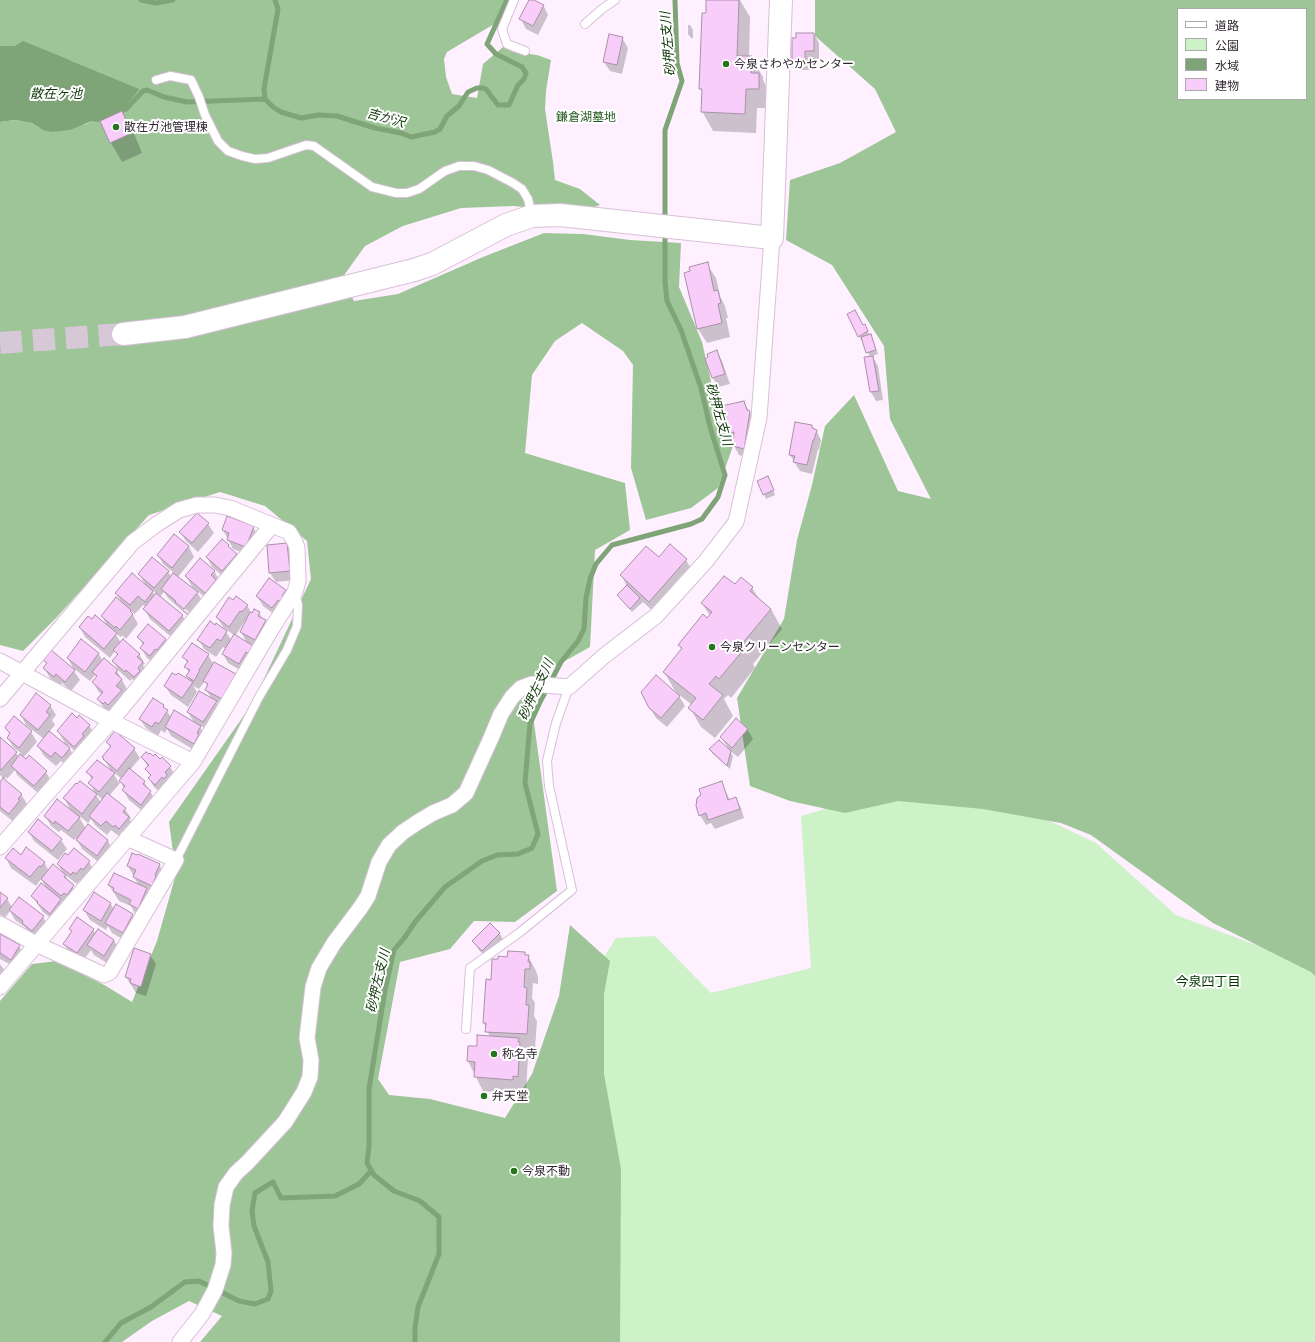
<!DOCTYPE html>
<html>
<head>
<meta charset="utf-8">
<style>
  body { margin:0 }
  #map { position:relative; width:1315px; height:1342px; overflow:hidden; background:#fff0ff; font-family:Lato,"Noto Sans JP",sans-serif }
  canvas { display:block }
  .legend { position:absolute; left:1177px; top:8px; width:130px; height:92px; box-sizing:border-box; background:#fff; border:1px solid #aca9ad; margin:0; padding:5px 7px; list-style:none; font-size:12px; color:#302731 }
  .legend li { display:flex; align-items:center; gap:8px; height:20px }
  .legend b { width:20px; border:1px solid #aca9ad }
</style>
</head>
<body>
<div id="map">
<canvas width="1315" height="1342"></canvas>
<ul class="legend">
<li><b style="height:5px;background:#fff"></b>道路</li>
<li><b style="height:11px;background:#cdf2c8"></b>公園</li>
<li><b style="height:11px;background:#7ea478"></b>水域</li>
<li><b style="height:11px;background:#f8cdfa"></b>建物</li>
</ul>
</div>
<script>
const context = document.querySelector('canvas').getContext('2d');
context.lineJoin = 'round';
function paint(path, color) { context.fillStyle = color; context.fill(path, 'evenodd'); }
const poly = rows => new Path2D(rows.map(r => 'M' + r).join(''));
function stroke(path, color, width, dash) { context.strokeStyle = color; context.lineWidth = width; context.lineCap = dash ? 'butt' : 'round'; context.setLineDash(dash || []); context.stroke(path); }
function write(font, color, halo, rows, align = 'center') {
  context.font = font + ' Lato,"Noto Sans JP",sans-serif'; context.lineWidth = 4; context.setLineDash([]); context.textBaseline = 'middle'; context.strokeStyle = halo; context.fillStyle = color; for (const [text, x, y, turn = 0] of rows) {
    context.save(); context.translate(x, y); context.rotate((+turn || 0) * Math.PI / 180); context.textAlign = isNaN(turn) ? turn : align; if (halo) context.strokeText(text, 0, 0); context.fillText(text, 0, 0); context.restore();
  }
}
paint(poly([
  [881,792,993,794,1096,843,1176,915,1312,966,1315,969,1315,1342,519,1342,578,998,616,938,655,936,711,993,811,968,801,816]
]), '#cdf2c8');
paint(poly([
  [0,0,511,0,501,20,447,52,444,59,446,77,452,94,477,98,483,64,503,47,513,52,537,55,551,60,546,91,545,109,553,162,555,180,580,189,600,205,580,212,513,206,461,208,403,226,365,246,342,278,354,301,398,294,483,257,544,233,583,234,630,240,681,243,679,287,702,342,715,399,733,446,718,488,691,508,646,520,631,468,633,365,623,351,582,323,555,341,532,375,525,453,625,483,630,530,595,550,590,647,547,671,532,708,557,891,515,922,474,921,450,949,400,962,378,1079,389,1095,430,1099,505,1118,532,1074,559,996,570,925,610,961,604,994,604,1074,621,1169,620,1342,200,1342,222,1316,189,1301,152,1321,122,1342,0,1342,0,1001,32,964,57,961,106,986,132,1002,157,941,176,874,169,822,252,704,311,579,307,541,265,506,220,492,149,515,56,618,23,651,0,645,0,122,15,120,32,123,38,127,51,132,86,124,92,121,99,121,126,106,140,89,72,61,15,46,0,46],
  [815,0,1315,0,1315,976,1311,972,1213,923,1091,835,1061,823,983,809,898,801,845,813,790,801,750,786,737,698,784,619,797,540,812,485,825,426,854,395,898,491,931,499,890,419,884,346,832,265,786,240,790,180,840,163,896,132,875,89,815,36],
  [1178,9,1306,9,1306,99,1178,99]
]), '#9dc597');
paint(poly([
  [23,41,72,61,140,89,126,106,125,112,99,122,92,121,70,130,51,132,43,130,32,123,15,120,0,122,0,46,15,46]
]), '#7ea478');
paint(poly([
  [530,0,543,5,548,15,538,35,526,29,521,19],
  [707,0,740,0,750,17,749,57,751,57,763,77,763,80,770,93,770,108,757,108,756,133,713,131,702,111,703,92,700,88],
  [688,25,690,25,693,30,693,38,691,38,688,34],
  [814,34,819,43,819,61,810,61,810,70,798,70,793,61],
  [622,38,628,48,622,74,610,71,604,62],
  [122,112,133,131,142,153,122,162,111,143],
  [707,264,716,278,720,296,725,306,728,318,726,318,730,337,707,343,698,329],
  [864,325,873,340,878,354,872,356,878,366,883,400,876,401,871,392,870,357,863,340,862,341,859,336,862,326],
  [717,351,722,361,730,384,718,387,713,378,707,359,710,358],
  [744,402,755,422,749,458,739,455,734,446,734,439,730,432,729,425,726,425,720,416],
  [812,426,814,430,816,430,821,440,819,450,818,449,812,474,800,471,790,455],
  [770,481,775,495,766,499,764,494],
  [197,514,208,524,214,533,198,552,186,541,180,532],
  [253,527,259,537,252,556,233,549,223,530],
  [174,535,189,547,194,557,178,577,194,590,186,576,214,571,220,581,210,602,195,589,203,602,190,618,168,598,164,592,160,597,182,615,188,625,175,640,150,619,144,609,146,607,143,605,135,614,130,610,138,624,126,639,122,635,121,637,115,633,121,643,139,654,145,664,143,665,147,672,140,686,132,679,130,681,119,671,113,661,118,656,115,651,110,658,85,637,80,627,108,627,102,616,122,603,116,593,146,586,139,574,168,571,171,577,174,573,163,564,158,555],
  [152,590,157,594,155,596],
  [178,603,189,612,188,613,178,605],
  [287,544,292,554,294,580,276,582,270,573],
  [228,545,236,555,241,564,227,580,212,567,207,557],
  [670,546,686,560,695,575,658,616,643,602,632,612,618,596,627,586,621,575,659,559],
  [735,586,752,588,760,600,771,609,782,629,753,664,755,668,731,698,728,695,724,699,733,716,715,738,701,727,690,708,692,705,677,693,685,706,667,727,656,718,650,708,677,694,664,672,682,650,679,645,710,616,702,603],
  [285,591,291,600,278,617,263,606,257,596],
  [247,605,252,614,259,613,270,631,261,649,253,645,260,657,245,673,228,663,223,654,226,649,223,647,216,657,204,649,199,640,225,630,217,617],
  [245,621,247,622,241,632,247,643,235,636],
  [224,628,234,635,231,640],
  [139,637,165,639,171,649,156,665,147,658,141,648,143,645],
  [98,653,103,661,117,671,127,689,123,694,126,701,109,713,104,708,98,699,102,695,98,691,93,682,97,678,95,675,90,681,73,668,68,658],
  [208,655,214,665,235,675,241,685,227,708,216,702,222,711,209,730,199,725,206,737,199,753,171,736,167,729,165,733,161,730,158,736,146,728,140,719,163,706,171,717,195,724,188,712,212,699,206,690,208,687,205,681,199,689,193,686,197,692,188,707,171,695,165,686,191,682,187,676,189,673,186,667,188,664,184,657],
  [44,660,74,671,80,680,71,691,62,683,60,686,50,678,44,668,47,665],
  [50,705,56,715,52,720,55,725,49,732,66,745,58,731,77,719,89,725,95,735,80,756,67,744,75,758,68,767,61,761,56,766,44,756,38,746,44,739,26,725,21,715],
  [14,718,31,732,37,742,23,758,46,772,51,781,39,794,17,775,15,770,7,779,6,777,4,779,0,775,0,738,16,753,19,757,22,754,13,747,8,738,10,735,7,729],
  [747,729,753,739,738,757,729,750,733,756,730,769,713,754,710,750,728,748,721,737],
  [107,742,134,749,140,758,130,770,144,782,156,801,146,814,129,800,123,790,124,789,121,782,109,796,125,809,131,818,130,820,134,827,125,837,121,834,119,836,111,830,107,835,95,825,91,819,88,823,78,815,86,829,88,826,108,841,113,851,102,865,82,849,76,838,74,840,61,830,59,832,51,826,45,816,71,811,64,798,96,795,101,803,103,800,95,793,90,783,92,780,88,772,112,772,104,759,111,748],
  [112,771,122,779,119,783],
  [142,757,170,767,176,776,161,793,154,787,149,778,150,776,147,770,148,767],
  [721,783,730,800,735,798,741,808,744,818,715,829,711,823,706,825,700,815],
  [0,784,21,794,27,804,23,808,24,811,15,823,0,811],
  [29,832,61,840,67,849,58,860,34,841],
  [21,856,44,862,49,871,64,875,58,864,89,862,95,872,82,883,79,881,77,884,64,874,79,896,67,905,61,900,66,909,56,922,43,912,32,896,47,889,41,879,36,886,11,868,6,858],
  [159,865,165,874,158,895,147,890,152,899,143,918,135,914,131,906,119,901,109,885,139,886,128,866],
  [0,893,7,899,12,907,43,917,48,926,38,940,28,933,25,927,15,920,10,911,5,918,1,915,0,916],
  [110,903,114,909,132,915,138,924,128,942,112,933,108,926,106,930,90,920,84,910],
  [490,924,500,934,505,943,488,960,479,950,473,941],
  [70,929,93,930,96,934,114,940,119,950,110,965,94,955,91,950,82,962,70,953,64,944,72,932],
  [0,935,19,946,24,955,17,968,0,959],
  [524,953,526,956,528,956,536,971,538,977,538,984,533,983,532,998,535,1003,534,1016,537,1021,535,1049,523,1048,528,1058,526,1091,521,1091,520,1095,483,1091,468,1061,478,1047,490,1037,484,1023,491,981,508,958],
  [150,955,156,964,146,996,136,993,126,977],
  [0,964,8,975,0,983]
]), '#0003');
stroke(poly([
  [141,0,156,3,173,0],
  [275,0,278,9,264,89,265,99,273,107,281,112,301,118,319,115,337,116,375,128,401,133,411,137,435,132,440,129,447,116,459,106,468,92,477,88,483,88,486,89,498,105,509,105,518,85,524,79,526,73,522,67,496,54,487,44,507,0],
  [126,109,143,91,147,90,164,97,187,102,265,99],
  [665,221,665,130,682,81,677,63,675,0],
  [105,1342,121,1323,151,1307,185,1282,199,1281,239,1301,255,1304,268,1299,271,1291,268,1262,254,1226,252,1211,255,1193,273,1182,281,1198,335,1196,359,1184,371,1171],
  [415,1342,415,1328,418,1307,439,1254,439,1217,420,1201,394,1191,374,1175,367,1163,369,1146,369,1089,385,990,394,950,405,937,415,922,445,887,482,861,497,855,518,854,532,848,538,834,525,783,530,724,540,702,561,662,578,641,584,629,586,598,590,579,596,564,612,545,691,524,702,519,718,497,725,475,710,427,701,388,681,330,667,301,665,282,665,231]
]), '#7ea478', 5);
const building = poly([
  [529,0,534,0,544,5,533,26,519,19,529,0],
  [706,0,739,0,737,56,752,56,751,73,759,73,759,89,746,89,745,114,701,112,702,89,699,89,702,13,706,13,706,0],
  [796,33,814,33,814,51,805,51,805,61,792,61,792,38,796,38,796,33],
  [609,34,623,37,617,65,603,62,609,34],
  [122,111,132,133,110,143,100,121,122,111],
  [708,262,714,291,718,290,721,303,718,304,722,323,697,329,684,273,690,271,689,267,708,262],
  [855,310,863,325,865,324,868,331,858,337,847,314,855,310],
  [871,334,876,350,866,353,861,337,871,334],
  [717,350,725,374,712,378,705,359,708,357,707,354,717,350],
  [873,356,879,391,870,392,864,357,873,356],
  [744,401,747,410,750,411,744,449,733,446,734,432,729,433,726,415,719,416,717,407,744,401],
  [795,422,812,425,812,428,817,430,814,440,813,440,807,465,793,462,795,456,789,455,795,422],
  [768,476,774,490,763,495,757,481,768,476],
  [197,513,209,523,192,543,179,532,197,513],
  [227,516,254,526,246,547,227,540,229,533,222,530,227,516],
  [174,534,189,546,172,568,157,555,174,534],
  [222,539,229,545,228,546,237,554,222,571,206,557,222,539],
  [287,543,290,571,269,573,267,545,287,543],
  [670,544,687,559,649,602,620,575,646,546,659,557,670,544],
  [152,557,169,571,154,588,138,574,152,557],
  [200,558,215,571,211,575,216,580,205,593,185,576,200,558],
  [132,573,153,591,145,602,138,596,130,605,115,593,132,573],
  [173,573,198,592,184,609,175,602,176,601,161,589,173,573],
  [724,576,735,584,741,577,753,587,750,591,771,609,741,645,745,648,719,679,716,676,709,684,723,695,703,720,688,708,696,698,663,672,682,648,678,645,703,614,707,618,712,612,701,603,724,576],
  [269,578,286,590,282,596,284,598,281,602,278,600,272,608,256,596,269,578],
  [627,585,640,598,630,609,617,595,627,585],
  [156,593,183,615,169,631,143,609,156,593],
  [236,596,248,605,242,612,240,611,229,627,216,617,229,597,233,600,236,596],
  [116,597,131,610,130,611,133,614,120,630,116,626,115,628,101,616,116,597],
  [254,609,260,612,258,616,266,620,255,640,240,632,250,612,252,613,254,609],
  [95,615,117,633,104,649,79,627,88,616,92,619,95,615],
  [210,621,215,625,216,623,227,631,221,641,217,639,210,648,197,640,210,621],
  [148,624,166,639,157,650,155,649,150,656,140,648,144,643,137,637,148,624],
  [234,634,255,647,250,654,246,652,239,664,222,654,234,634],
  [81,639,99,653,85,672,67,658,81,639],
  [123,639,140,654,137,657,143,662,138,668,140,671,134,677,126,670,125,672,112,661,118,654,113,650,123,639],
  [192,643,209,654,199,670,200,670,194,681,186,676,190,670,184,667,188,661,182,657,192,643],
  [51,650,75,670,65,682,56,674,54,677,43,668,47,663,43,660,51,650],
  [104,658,118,670,115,673,122,679,116,686,122,690,108,705,105,702,103,704,97,699,103,692,92,682,97,676,92,672,104,658],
  [214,662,236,674,222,699,205,690,208,684,203,681,214,662],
  [172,673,176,675,178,673,193,682,182,698,164,686,172,673],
  [656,675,680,696,661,718,649,708,641,692,656,675],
  [199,691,217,701,203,722,187,712,199,691],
  [36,693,51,705,46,712,50,715,38,730,20,715,36,693],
  [153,698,164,705,163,707,168,710,159,724,155,722,152,727,139,719,153,698],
  [174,710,201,726,197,733,199,734,194,744,165,727,174,710],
  [72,713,77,718,79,715,90,725,82,734,84,736,74,747,57,731,72,713],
  [14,716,32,731,19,748,7,738,10,733,6,729,5,727,14,716],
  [736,718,748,729,732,748,720,737,736,718],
  [49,731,70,748,62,758,55,752,51,757,37,746,49,731],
  [115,731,135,748,117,771,103,759,104,758,102,757,111,746,106,742,115,731],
  [0,737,17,752,1,770,0,769,0,737],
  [719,740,731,751,727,766,709,749,719,740],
  [146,752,149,754,150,753,153,756,155,754,160,759,162,757,171,766,165,772,167,775,164,779,162,777,155,785,148,778,151,775,145,769,149,765,141,757,146,752],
  [20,754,26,759,29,755,47,771,34,786,11,766,20,754],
  [97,760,115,773,99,792,88,783,93,777,86,772,97,760],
  [129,768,145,781,143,784,151,791,141,805,122,790,125,786,119,781,129,768],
  [3,778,22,794,18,799,20,800,9,814,0,807,0,782,3,778],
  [80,781,97,794,82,814,63,798,76,783,77,784,80,781],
  [722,781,728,800,736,797,740,809,708,820,706,813,699,816,696,806,697,798,701,795,699,789,722,781],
  [107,793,126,808,123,812,129,817,119,829,115,825,113,827,106,821,101,826,89,816,107,793],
  [57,799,80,817,68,831,55,821,54,824,44,816,57,799],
  [38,819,62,839,52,851,28,832,38,819],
  [88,824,108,840,97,856,76,840,88,824],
  [26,847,45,862,41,867,39,866,30,877,5,858,13,848,21,855,26,847],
  [74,848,90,861,83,870,81,868,76,874,73,872,71,875,57,864,65,853,68,855,74,848],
  [132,853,137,855,138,854,160,864,155,875,156,876,152,886,133,877,136,870,127,866,132,853],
  [53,864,66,875,64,877,74,885,67,895,64,893,61,896,41,879,53,864],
  [114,873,147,888,138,909,129,904,131,900,113,891,114,888,108,885,114,873],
  [41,883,61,899,50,914,37,903,38,902,31,896,41,883],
  [0,892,8,898,0,908,0,892],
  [94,892,111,903,101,921,83,910,94,892],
  [19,897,44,916,32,931,22,923,23,921,9,910,19,897],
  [116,904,133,914,123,933,105,923,116,904],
  [77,917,94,929,77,953,63,944,72,931,69,929,77,917],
  [490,923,500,933,482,951,472,941,490,923],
  [98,929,114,940,104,956,87,945,98,929],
  [0,934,20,945,11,960,0,953,0,934],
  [134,948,151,954,141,987,130,983,131,979,125,977,134,948],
  [508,951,525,952,525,955,529,955,528,962,530,962,530,969,525,969,524,987,527,988,526,1005,529,1005,527,1034,485,1032,486,1023,483,1023,486,979,491,980,492,959,498,959,498,956,507,957,508,951],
  [477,1035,519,1038,518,1042,520,1042,518,1077,513,1076,513,1080,474,1077,475,1062,467,1061,468,1046,477,1046,477,1035]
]);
paint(building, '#f8cdfa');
stroke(building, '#a891a8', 1);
stroke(poly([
  [0,343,123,334]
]), '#d6c8d6', 22, [22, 11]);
const lane = poly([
  [514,0,502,29,507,44,525,51],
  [585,24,602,9,615,0],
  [156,80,170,76,191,80,199,97,205,115,218,141,228,151,242,156,255,159,268,158,306,145,314,146,372,187,396,193,407,193,419,189,445,171,459,166,474,166,488,170,513,183,522,189,528,199,532,216],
  [176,860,259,697,287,650,297,626,298,605,295,593],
  [466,1029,470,968,519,933,572,890,549,786,547,761,556,723,569,687]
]);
const street = poly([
  [0,661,111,721,193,762],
  [0,699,133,542,157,524,179,510,197,505,215,505,230,508,289,532,295,542,297,548,298,581,295,592,272,628,193,762,0,987],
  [0,847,111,721,272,525],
  [0,924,36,944,104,975,110,972,176,860,127,838],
  [180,1342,202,1314,215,1290,223,1265,224,1253,221,1226,222,1205,226,1187,236,1173,247,1163,285,1122,304,1092,310,1077,311,1060,307,1038,313,987,319,968,334,943,361,907,368,896,379,862,389,845,403,832,418,822,433,813,452,805,466,793,491,738,501,714,512,697,521,688,532,684,569,687,604,656,656,616,706,561,736,522,759,418,772,238]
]);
const secondary = poly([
  [123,334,185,327,414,270,432,264,506,225,532,216,560,215,772,238,781,0]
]);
stroke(lane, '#d8c0d8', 10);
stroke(street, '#d8c0d8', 17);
stroke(secondary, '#d8c0d8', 24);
stroke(lane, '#fff', 8);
stroke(street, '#fff', 15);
stroke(secondary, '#fff', 22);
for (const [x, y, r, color] of [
  [726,64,4,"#25751d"],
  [116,127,4,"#25751d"],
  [712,647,4,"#25751d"],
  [494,1054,4,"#25751d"],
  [484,1096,4,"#25751d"],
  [514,1171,4,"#25751d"]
]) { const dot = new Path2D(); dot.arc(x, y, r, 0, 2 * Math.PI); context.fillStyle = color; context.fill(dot); stroke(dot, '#fff', 1.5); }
write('12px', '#302731', '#fff', [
  ["今泉さわやかセンター",734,64],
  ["散在ガ池管理棟",124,127],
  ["今泉クリーンセンター",720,647],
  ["称名寺",502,1054],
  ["弁天堂",492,1096],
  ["今泉不動",522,1171]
], 'left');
write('12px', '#24591f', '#fff', [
  ["鎌倉湖墓地",586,117]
]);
write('italic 13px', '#0f380a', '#fff', [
  ["砂押左支川",668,44,-95],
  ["散在ヶ池",56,94],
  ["吉が沢",386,118,16],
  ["砂押左支川",719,414,74],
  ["砂押左支川",536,690,-65],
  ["砂押左支川",378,981,-77]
]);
write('13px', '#013600', '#fff', [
  ["今泉四丁目",1208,982]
]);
</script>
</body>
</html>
